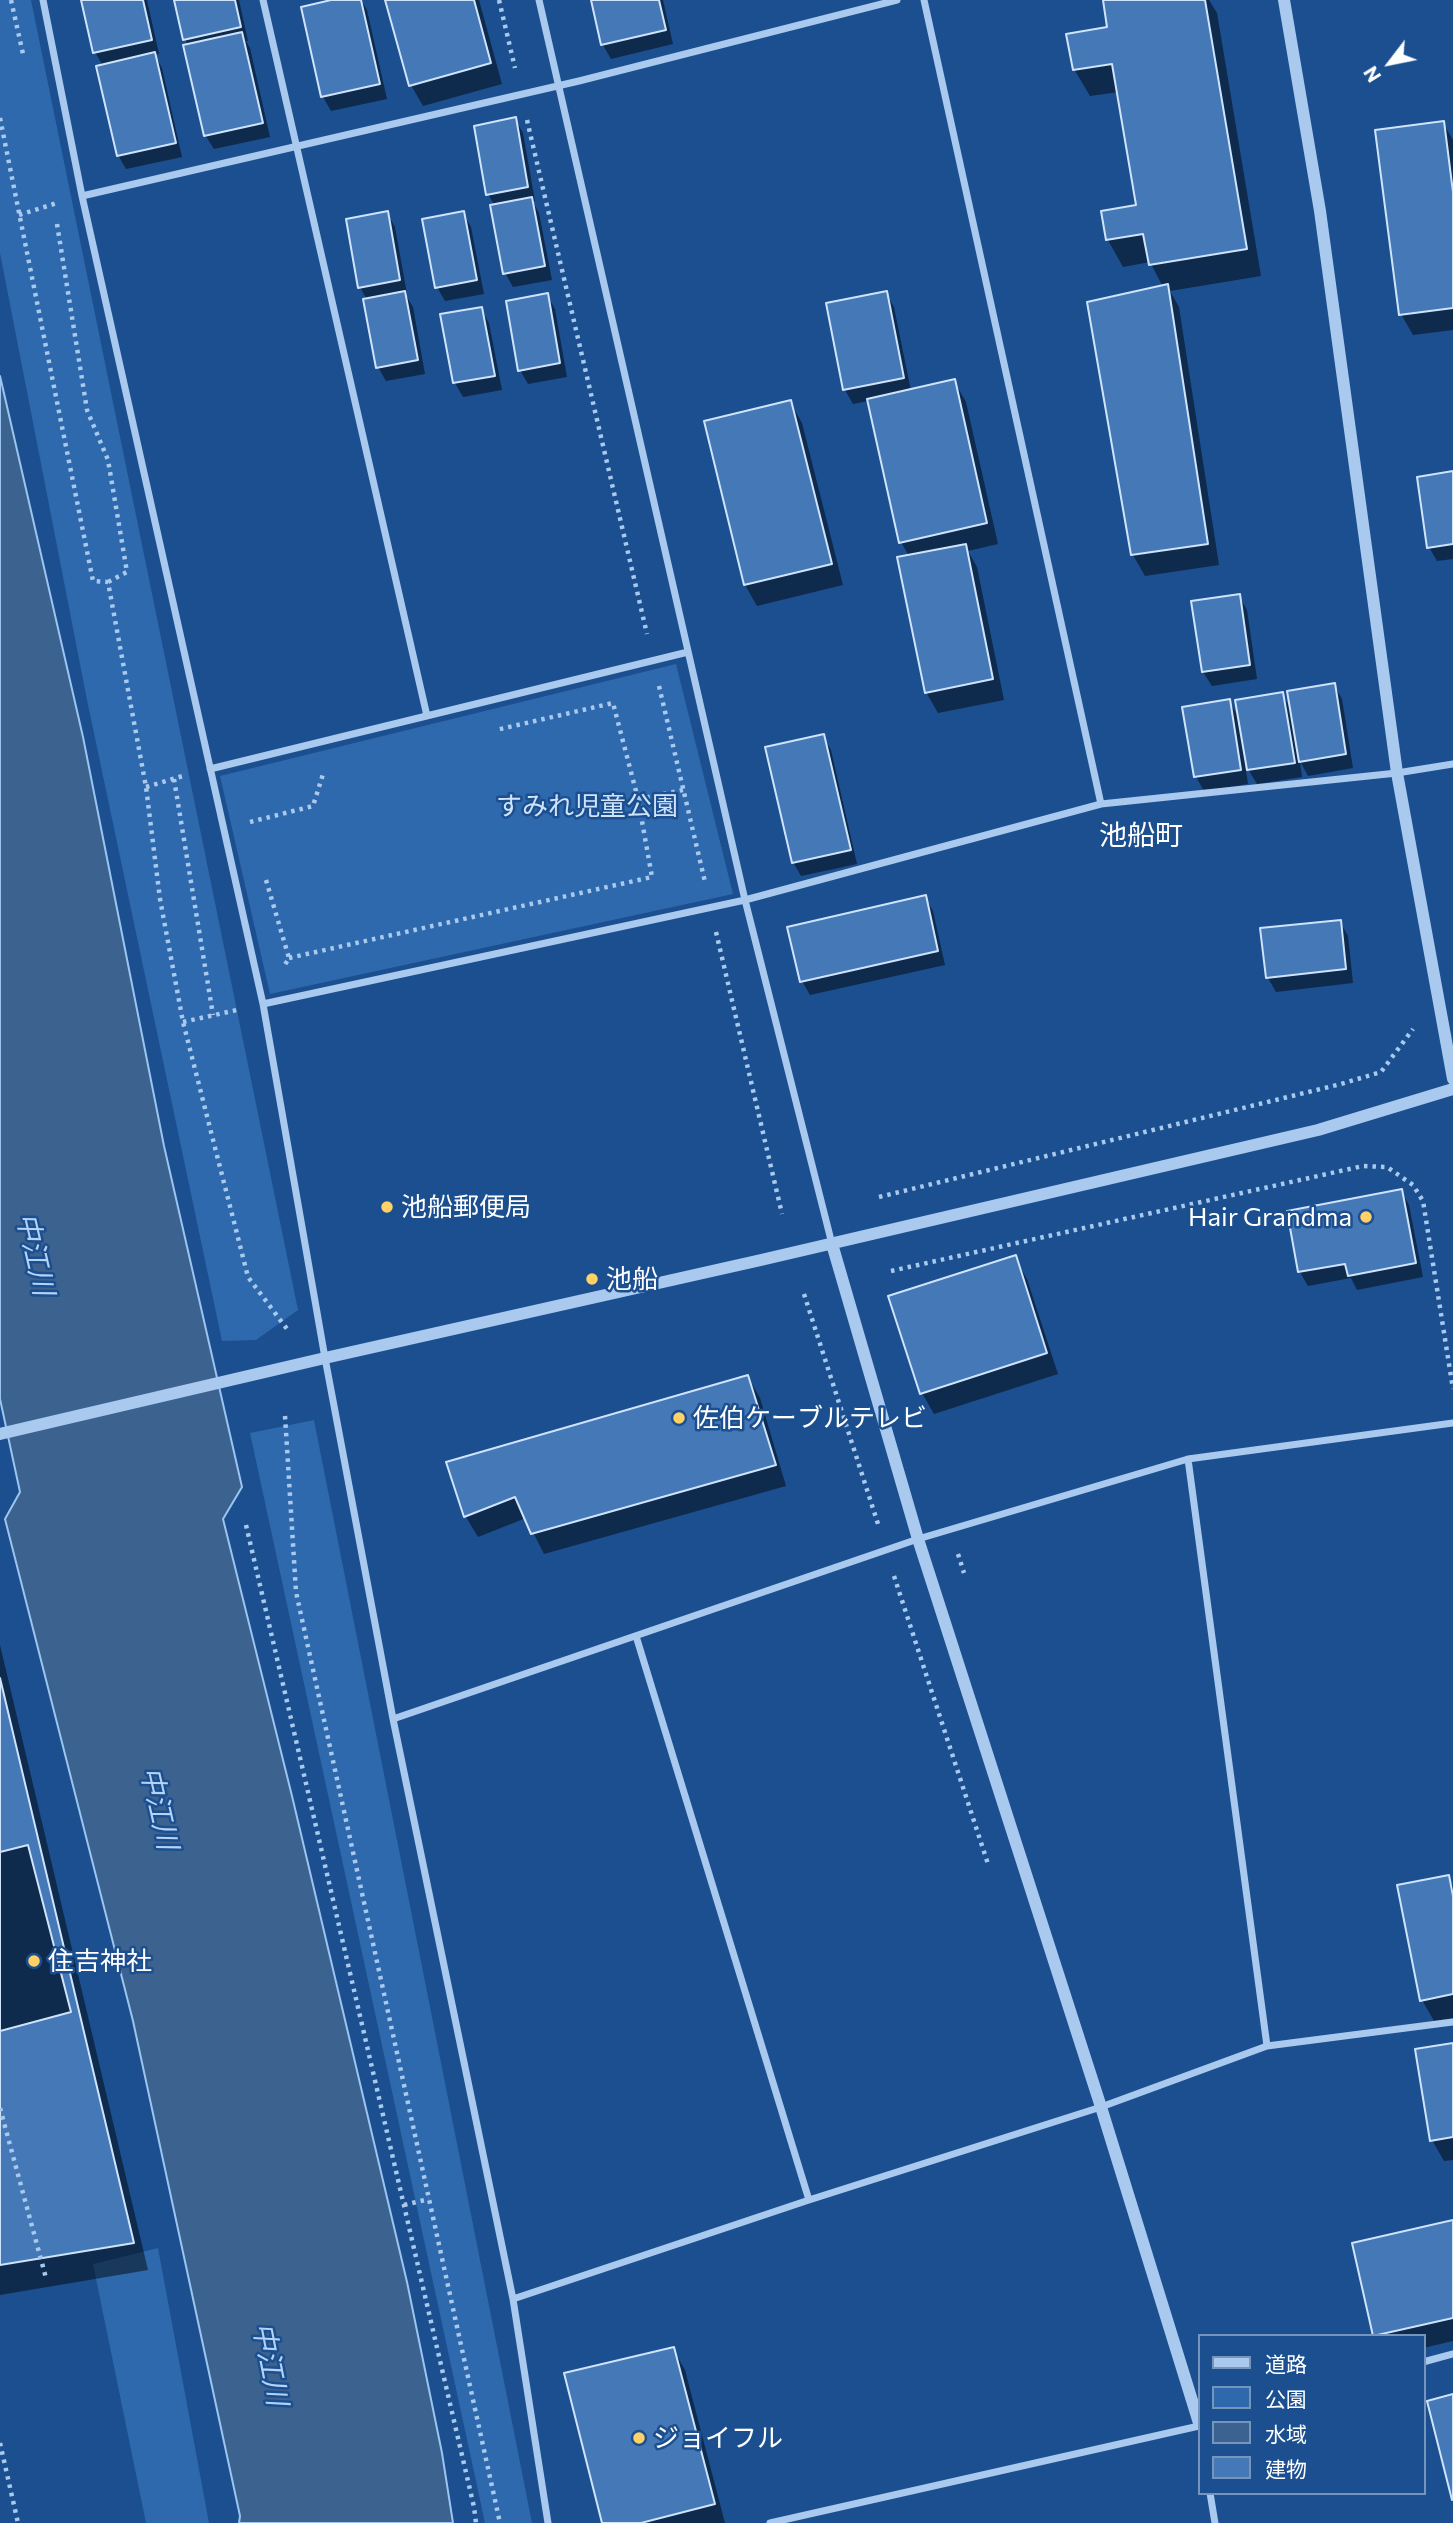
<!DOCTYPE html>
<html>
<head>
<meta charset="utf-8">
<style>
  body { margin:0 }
  #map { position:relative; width:1453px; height:2523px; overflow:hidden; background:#1b4f8f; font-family:Commissioner,"Noto Sans JP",sans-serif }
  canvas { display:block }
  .legend { position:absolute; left:1198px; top:2334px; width:228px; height:161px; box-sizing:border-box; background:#1b4f8f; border:2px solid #7695bc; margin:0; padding:9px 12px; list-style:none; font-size:21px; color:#fff }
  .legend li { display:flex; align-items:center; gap:14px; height:35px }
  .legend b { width:35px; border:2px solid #7695bc }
  .north { position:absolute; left:1355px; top:28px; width:70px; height:70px; -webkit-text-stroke:5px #1b4f8f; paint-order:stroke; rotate:238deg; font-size:19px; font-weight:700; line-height:28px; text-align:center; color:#fff }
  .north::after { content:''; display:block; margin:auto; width:24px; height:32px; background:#fff; clip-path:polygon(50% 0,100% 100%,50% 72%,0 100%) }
</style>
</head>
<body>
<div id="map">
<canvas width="1453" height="2523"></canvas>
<ul class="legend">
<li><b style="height:9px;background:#a9c9ee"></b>道路</li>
<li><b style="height:19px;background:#2e69ad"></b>公園</li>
<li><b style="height:19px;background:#3c6290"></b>水域</li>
<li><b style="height:19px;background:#4478b7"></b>建物</li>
</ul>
<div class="north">N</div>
</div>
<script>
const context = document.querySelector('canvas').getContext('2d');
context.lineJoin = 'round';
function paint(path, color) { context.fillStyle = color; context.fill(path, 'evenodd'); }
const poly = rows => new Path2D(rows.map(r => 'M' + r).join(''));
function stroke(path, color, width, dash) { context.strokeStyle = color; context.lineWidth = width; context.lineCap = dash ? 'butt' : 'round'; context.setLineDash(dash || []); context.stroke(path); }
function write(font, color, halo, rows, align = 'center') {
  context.font = font + ' Commissioner,"Noto Sans JP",sans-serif'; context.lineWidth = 5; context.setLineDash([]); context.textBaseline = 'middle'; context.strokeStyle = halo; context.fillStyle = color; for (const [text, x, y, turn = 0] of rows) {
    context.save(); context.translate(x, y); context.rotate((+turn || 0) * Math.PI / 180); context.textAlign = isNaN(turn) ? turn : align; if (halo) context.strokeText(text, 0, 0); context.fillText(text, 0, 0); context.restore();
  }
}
paint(poly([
  [0,0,31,0,298,1310,256,1340,222,1341,87,700,0,253],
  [676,664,733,894,270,994,220,776],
  [314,1420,532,2523,485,2523,250,1433],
  [158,2248,209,2523,146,2523,93,2264]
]), '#2e69ad');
const water = poly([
  [0,376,83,737,164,1146,242,1487,223,1519,292,1796,407,2282,442,2453,453,2523,239,2523,240,2516,133,2021,5,1519,20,1492,0,1399,0,376]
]);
paint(water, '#3c6290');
stroke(water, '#9cc4f0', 2);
paint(poly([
  [83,0,147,0,159,54,155,55,162,68,182,157,126,169,118,155,103,66,95,52],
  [175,0,239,0,248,41,246,41,250,48,270,137,214,149,205,135,188,46,185,39],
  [339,0,361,0,367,10,387,99,331,111,323,97,303,8],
  [387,0,479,0,502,84,423,106,411,85],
  [593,0,663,0,673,44,611,59,603,45],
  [1115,0,1209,0,1217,13,1261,276,1170,291,1179,307,1219,565,1145,576,1133,555,1163,287,1150,262,1123,267,1108,240,1138,206,1119,92,1090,96,1074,69,1109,29],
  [515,119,523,133,535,201,533,202,539,213,552,280,513,287,505,273,495,206,488,194],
  [1443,123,1453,140,1453,330,1413,335,1401,314],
  [387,213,395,227,407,294,405,294,413,307,425,374,386,381,378,367,367,300,360,287],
  [463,213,471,227,484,294,445,301,437,287],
  [886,293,894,307,911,391,954,381,966,402,998,544,968,551,977,567,1004,700,938,713,926,692,909,556,901,542,869,401,853,404,845,390],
  [547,295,555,309,567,377,528,384,520,370],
  [481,309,489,323,502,390,463,397,455,383],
  [790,402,802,423,843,585,757,606,745,585],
  [1453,473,1453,559,1437,561,1429,547],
  [1239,596,1247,610,1257,679,1212,686,1203,672],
  [1334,685,1342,699,1353,768,1308,776,1300,761,1302,777,1257,784,1245,764,1248,784,1204,791,1196,777,1184,708,1229,701,1240,720,1282,694,1291,710],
  [823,736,831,750,857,864,801,876,793,862],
  [925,897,933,911,945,965,810,995,802,981],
  [1340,922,1348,936,1353,983,1276,992,1268,978,1262,930],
  [1401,1191,1409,1205,1423,1277,1357,1290,1351,1278,1308,1286,1300,1272,1289,1213],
  [1015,1258,1027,1279,1058,1374,934,1414,922,1393],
  [748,1377,760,1398,786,1486,544,1554,526,1518,478,1537,466,1517,448,1463],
  [0,1645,148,2270,0,2295],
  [1448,1877,1453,1886,1453,2018,1434,2021,1422,2000],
  [1453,2045,1453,2160,1444,2161,1432,2140],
  [1453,2222,1453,2341,1423,2348,1423,2336,1376,2336,1354,2245],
  [673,2349,685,2370,725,2523,604,2523]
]), '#0007');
const building = poly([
  [81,0,143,0,152,40,93,53,81,0],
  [174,0,235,0,241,27,183,40,174,0],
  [331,0,361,0,380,84,321,97,301,7,331,0],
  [385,0,474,0,491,63,409,86,385,0],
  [591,0,659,0,666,30,601,45,591,0],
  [1103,0,1205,0,1247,249,1149,265,1143,234,1106,240,1101,211,1136,205,1112,64,1073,70,1066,34,1107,27,1103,0],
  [242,32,263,123,204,136,183,45,242,32],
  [155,52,176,143,117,156,96,66,155,52],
  [516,117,528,187,486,195,474,126,516,117],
  [1444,121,1453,192,1453,308,1399,315,1375,130,1444,121],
  [532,197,545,266,503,274,490,205,532,197],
  [388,211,400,280,358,288,346,219,388,211],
  [464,211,477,280,435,288,422,219,464,211],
  [1168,284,1208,544,1131,555,1087,302,1168,284],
  [405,291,418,360,376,368,363,299,405,291],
  [887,291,904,378,843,390,826,303,887,291],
  [548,293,560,363,518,371,506,301,548,293],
  [482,307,495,376,453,383,440,314,482,307],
  [955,379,987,523,899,543,867,399,955,379],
  [791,400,832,564,744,585,704,421,791,400],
  [1453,471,1453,544,1427,548,1417,477,1453,471],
  [966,544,993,679,925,693,897,557,966,544],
  [1240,594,1250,665,1202,672,1191,601,1240,594],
  [1335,683,1346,754,1299,762,1287,691,1335,683],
  [1283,692,1295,763,1247,770,1235,700,1283,692],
  [1230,699,1241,770,1194,777,1182,707,1230,699],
  [824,734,851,850,792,863,765,747,824,734],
  [926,895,938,951,800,982,787,927,926,895],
  [1341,920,1346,969,1266,978,1260,928,1341,920],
  [1402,1189,1416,1263,1348,1276,1345,1264,1298,1272,1287,1211,1402,1189],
  [1016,1255,1047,1353,920,1394,888,1296,1016,1255],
  [748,1375,776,1465,531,1534,515,1497,464,1517,446,1462,748,1375],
  [0,1678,134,2243,0,2265,0,1678],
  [28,1845,71,2012,0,2031,0,1852,28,1845],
  [1449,1875,1453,1896,1453,1994,1420,2001,1397,1885,1449,1875],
  [1453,2043,1453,2137,1430,2141,1415,2049,1453,2043],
  [1453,2220,1453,2318,1373,2336,1352,2243,1453,2220],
  [674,2347,715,2504,641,2523,602,2523,564,2373,674,2347],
  [1453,2394,1453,2499,1452,2500,1427,2401,1453,2394]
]);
paint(building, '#4478b7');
stroke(building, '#cfe3fa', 2);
stroke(poly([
  [11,0,23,54],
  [499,0,515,68],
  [0,118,93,581,108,582,146,787,160,899,183,1022,248,1277,287,1329],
  [527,120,647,634],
  [19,215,57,203],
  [57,224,87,410,108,460,127,572,108,582],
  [659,686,705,882],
  [174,779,213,1015],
  [146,787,186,775],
  [638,799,683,790],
  [250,822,313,806,324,771],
  [266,880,289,958,283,968],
  [716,932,782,1214],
  [289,958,652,877,638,799,613,703,496,730],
  [183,1022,237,1010],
  [879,1197,1341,1084,1381,1072,1413,1029],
  [891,1271,1363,1166,1387,1167,1413,1185,1423,1201,1453,1389],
  [804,1294,878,1524],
  [285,1416,296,1592,500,2523],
  [246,1525,474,2507,476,2523],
  [958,1554,964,1573],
  [894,1576,988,1864],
  [0,2108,46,2278],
  [404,2205,429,2199],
  [0,2443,18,2523]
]), '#a9c9ee', 4.5, [3.5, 5]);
stroke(poly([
  [43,0,82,196,263,1004,325,1358,393,1719,513,2299,548,2523],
  [263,0,427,716],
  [539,0,745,900,832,1244],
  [924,0,1101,804],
  [82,196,579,81,897,0],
  [210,769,688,652],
  [263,1004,745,900,1101,804,1397,773,1453,764],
  [1188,1459,1267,2046],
  [636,1636,809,2200],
  [393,1719,918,1539,1188,1459,1453,1423],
  [513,2299,809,2200,1101,2107,1267,2046,1453,2022],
  [1423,2362,1453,2354],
  [1210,2493,1215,2523],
  [770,2523,1199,2426]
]), '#a9c9ee', 7);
stroke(poly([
  [1284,0,1320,211,1397,773,1453,1079],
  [832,1244,918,1539,1101,2107,1199,2423],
  [0,1434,325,1358,761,1260,1318,1130,1453,1089]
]), '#a9c9ee', 12);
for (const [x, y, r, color] of [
  [387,1207,7,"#ffd166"],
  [1366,1217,7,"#ffd166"],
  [592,1279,7,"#ffd166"],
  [679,1418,7,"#ffd166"],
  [34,1961,7,"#ffd166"],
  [639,2438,7,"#ffd166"]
]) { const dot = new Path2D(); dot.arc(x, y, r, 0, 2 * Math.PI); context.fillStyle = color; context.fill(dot); stroke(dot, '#1b4f8f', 2.5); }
write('26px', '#cfe3fa', '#1b4f8f', [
  ["すみれ児童公園",587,806]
]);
write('26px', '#fff', '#1b4f8f', [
  ["池船郵便局",401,1207],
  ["Hair Grandma",1352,1217,"right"],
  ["池船",606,1279],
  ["佐伯ケーブルテレビ",693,1418],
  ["住吉神社",48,1961],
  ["ジョイフル",653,2438]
], 'left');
write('28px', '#fff', '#1b4f8f', [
  ["池船町",1141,836]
]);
write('italic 28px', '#b5d3f5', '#1b4f8f', [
  ["中江川",35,1254,77],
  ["中江川",159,1808,77],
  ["中江川",270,2364,79]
]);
</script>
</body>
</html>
